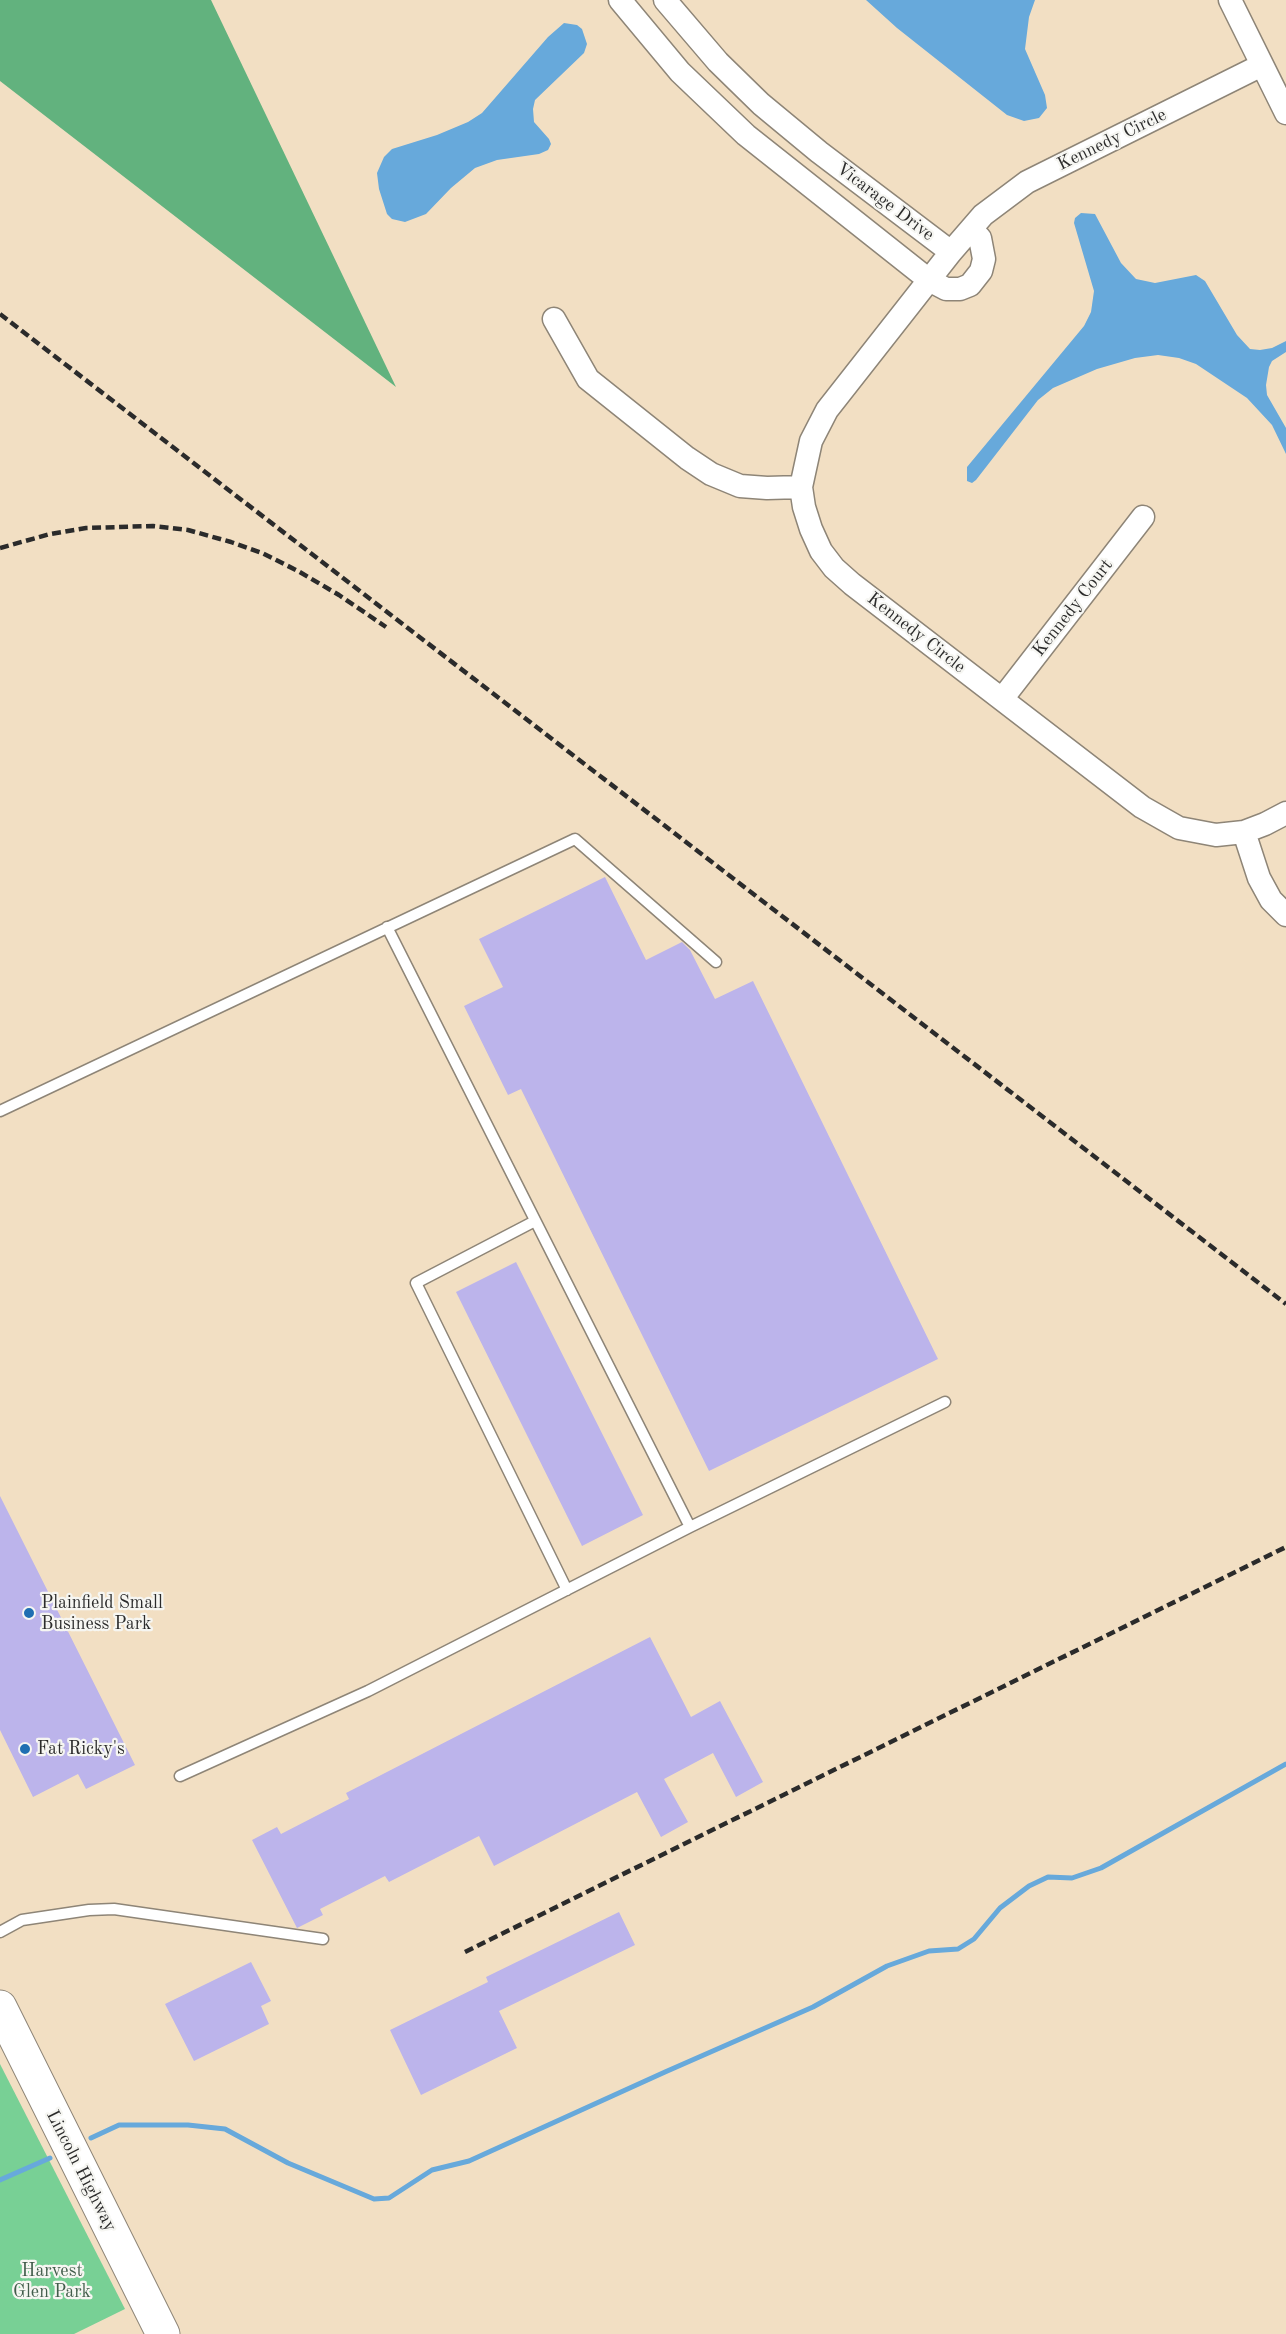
<!DOCTYPE html>
<html>
<head>
<meta charset="utf-8">
<style>
  body { margin:0 }
  canvas { display:block; background:#f2dfc3 }
</style>
</head>
<body>
<canvas width="1286" height="2334"></canvas>
<script>
const context = document.querySelector('canvas').getContext('2d');
context.lineJoin = 'round';
function paint(path, color) { context.fillStyle = color; context.fill(path, 'evenodd'); }
const poly = rows => new Path2D(rows.map(r => 'M' + r).join(''));
function stroke(path, color, width, dash) { context.strokeStyle = color; context.lineWidth = width; context.lineCap = dash ? 'butt' : 'round'; context.setLineDash(dash || []); context.stroke(path); }
function write(font, color, halo, rows, align = 'center') {
  context.font = font + ' "Old Standard TT",serif'; context.lineWidth = 4.5; context.setLineDash([]); context.textBaseline = 'middle'; context.strokeStyle = halo; context.fillStyle = color; for (const [text, x, y, turn = 0] of rows) {
    context.save(); context.translate(x, y); context.rotate((+turn || 0) * Math.PI / 180); context.textAlign = isNaN(turn) ? turn : align; if (halo) context.strokeText(text, 0, 0); context.fillText(text, 0, 0); context.restore();
  }
}
paint(poly([
  [0,2064,125,2309,74,2334,0,2334]
]), '#78d095');
paint(poly([
  [0,0,211,0,396,387,0,81]
]), '#62b27e');
paint(poly([
  [866,0,1035,0,1029,17,1025,49,1045,95,1047,108,1039,118,1024,121,1007,115,897,28],
  [564,23,577,25,582,29,587,44,584,53,535,100,533,109,534,122,549,139,551,144,548,150,539,154,497,160,475,168,451,188,426,214,405,222,392,219,387,214,379,189,377,173,384,157,392,149,437,135,468,122,482,113,548,37],
  [1081,213,1095,214,1121,263,1136,279,1155,283,1196,275,1205,281,1237,335,1250,349,1260,350,1272,348,1286,341,1286,352,1272,361,1269,367,1266,385,1267,395,1286,428,1286,454,1272,425,1247,398,1196,364,1179,358,1158,355,1135,358,1097,369,1053,388,1038,400,976,480,972,483,967,481,967,467,1084,326,1091,312,1094,291,1074,223,1075,218]
]), '#67a9db');
stroke(poly([
  [91,2138,119,2125,188,2125,225,2129,288,2163,374,2199,389,2198,432,2170,469,2161,665,2072,813,2007,887,1966,929,1951,958,1949,974,1939,1000,1908,1029,1886,1048,1877,1072,1878,1101,1868,1286,1764],
  [0,2180,50,2158]
]), '#67a9db', 5);
paint(poly([
  [605,877,646,960,682,942,690,950,715,999,753,981,938,1359,709,1471,521,1089,508,1095,464,1006,503,987,479,939],
  [516,1262,643,1515,582,1546,456,1292],
  [0,1496,135,1765,86,1789,78,1774,33,1797,0,1730],
  [650,1637,691,1717,720,1701,763,1782,736,1797,713,1753,664,1779,688,1822,661,1837,637,1792,494,1866,479,1836,389,1882,385,1876,320,1909,323,1915,297,1928,252,1840,277,1827,281,1834,349,1799,346,1793],
  [619,1912,635,1945,499,2011,517,2048,421,2095,390,2030,488,1982,486,1977],
  [251,1962,271,2001,261,2006,269,2024,194,2061,165,2004]
]), '#bcb4eb');
const lane = poly([
  [387,927,690,1527],
  [0,1111,575,839,716,962],
  [535,1221,416,1283,567,1590],
  [180,1776,368,1691,690,1527,945,1402],
  [0,1932,22,1920,89,1910,114,1909,323,1939]
]);
const street = poly([
  [620,0,680,72,746,135,929,280,946,289,960,289,970,285,981,271,984,259,980,238,971,229],
  [665,0,718,62,761,104,819,152,951,252],
  [1230,0,1286,113],
  [1262,65,1027,182,983,215,951,252,827,410,811,441,801,487,804,507,811,529,821,551,834,568,852,584,1142,807,1179,828,1216,835,1244,832,1265,824,1286,813],
  [554,319,588,379,687,458,711,474,740,486,767,488,801,487],
  [1002,699,1143,517],
  [1244,832,1259,878,1271,900,1286,915]
]);
const primary = poly([
  [0,2007,163,2334]
]);
stroke(lane, '#8e8577', 13);
stroke(street, '#8e8577', 25);
stroke(primary, '#8e8577', 35);
stroke(lane, '#fff', 10);
stroke(street, '#fff', 22);
stroke(primary, '#fff', 33);
stroke(poly([
  [0,314,1286,1304],
  [0,548,50,534,86,528,153,526,188,530,231,542,262,553,298,571,339,595,386,627],
  [465,1952,1286,1547]
]), '#2b2b2b', 4.5, [9, 4.5]);
for (const [x, y, r, color] of [
  [29,1613,6,"#1f6fb2"],
  [25,1749,6,"#1f6fb2"]
]) { const dot = new Path2D(); dot.arc(x, y, r, 0, 2 * Math.PI); context.fillStyle = color; context.fill(dot); stroke(dot, '#f6f6f2', 2); }
write('18px', '#2b2b2b', '#f6f6f2', [
  ["Kennedy Circle",1112,140,-26],
  ["Vicarage Drive",885,202,37],
  ["Kennedy Court",1073,608,-52],
  ["Kennedy Circle",916,633,38],
  ["Lincoln Highway",81,2171,63]
]);
write('18px', '#2b2b2b', '#f6f6f2', [
  ["Plainfield Small",41,1603],
  ["Business Park",41,1624],
  ["Fat Ricky's",37,1749]
], 'left');
write('18px', '#425d4b', '#f6f6f2', [
  ["Harvest",52,2271],
  ["Glen Park",52,2292]
]);
</script>
</body>
</html>
